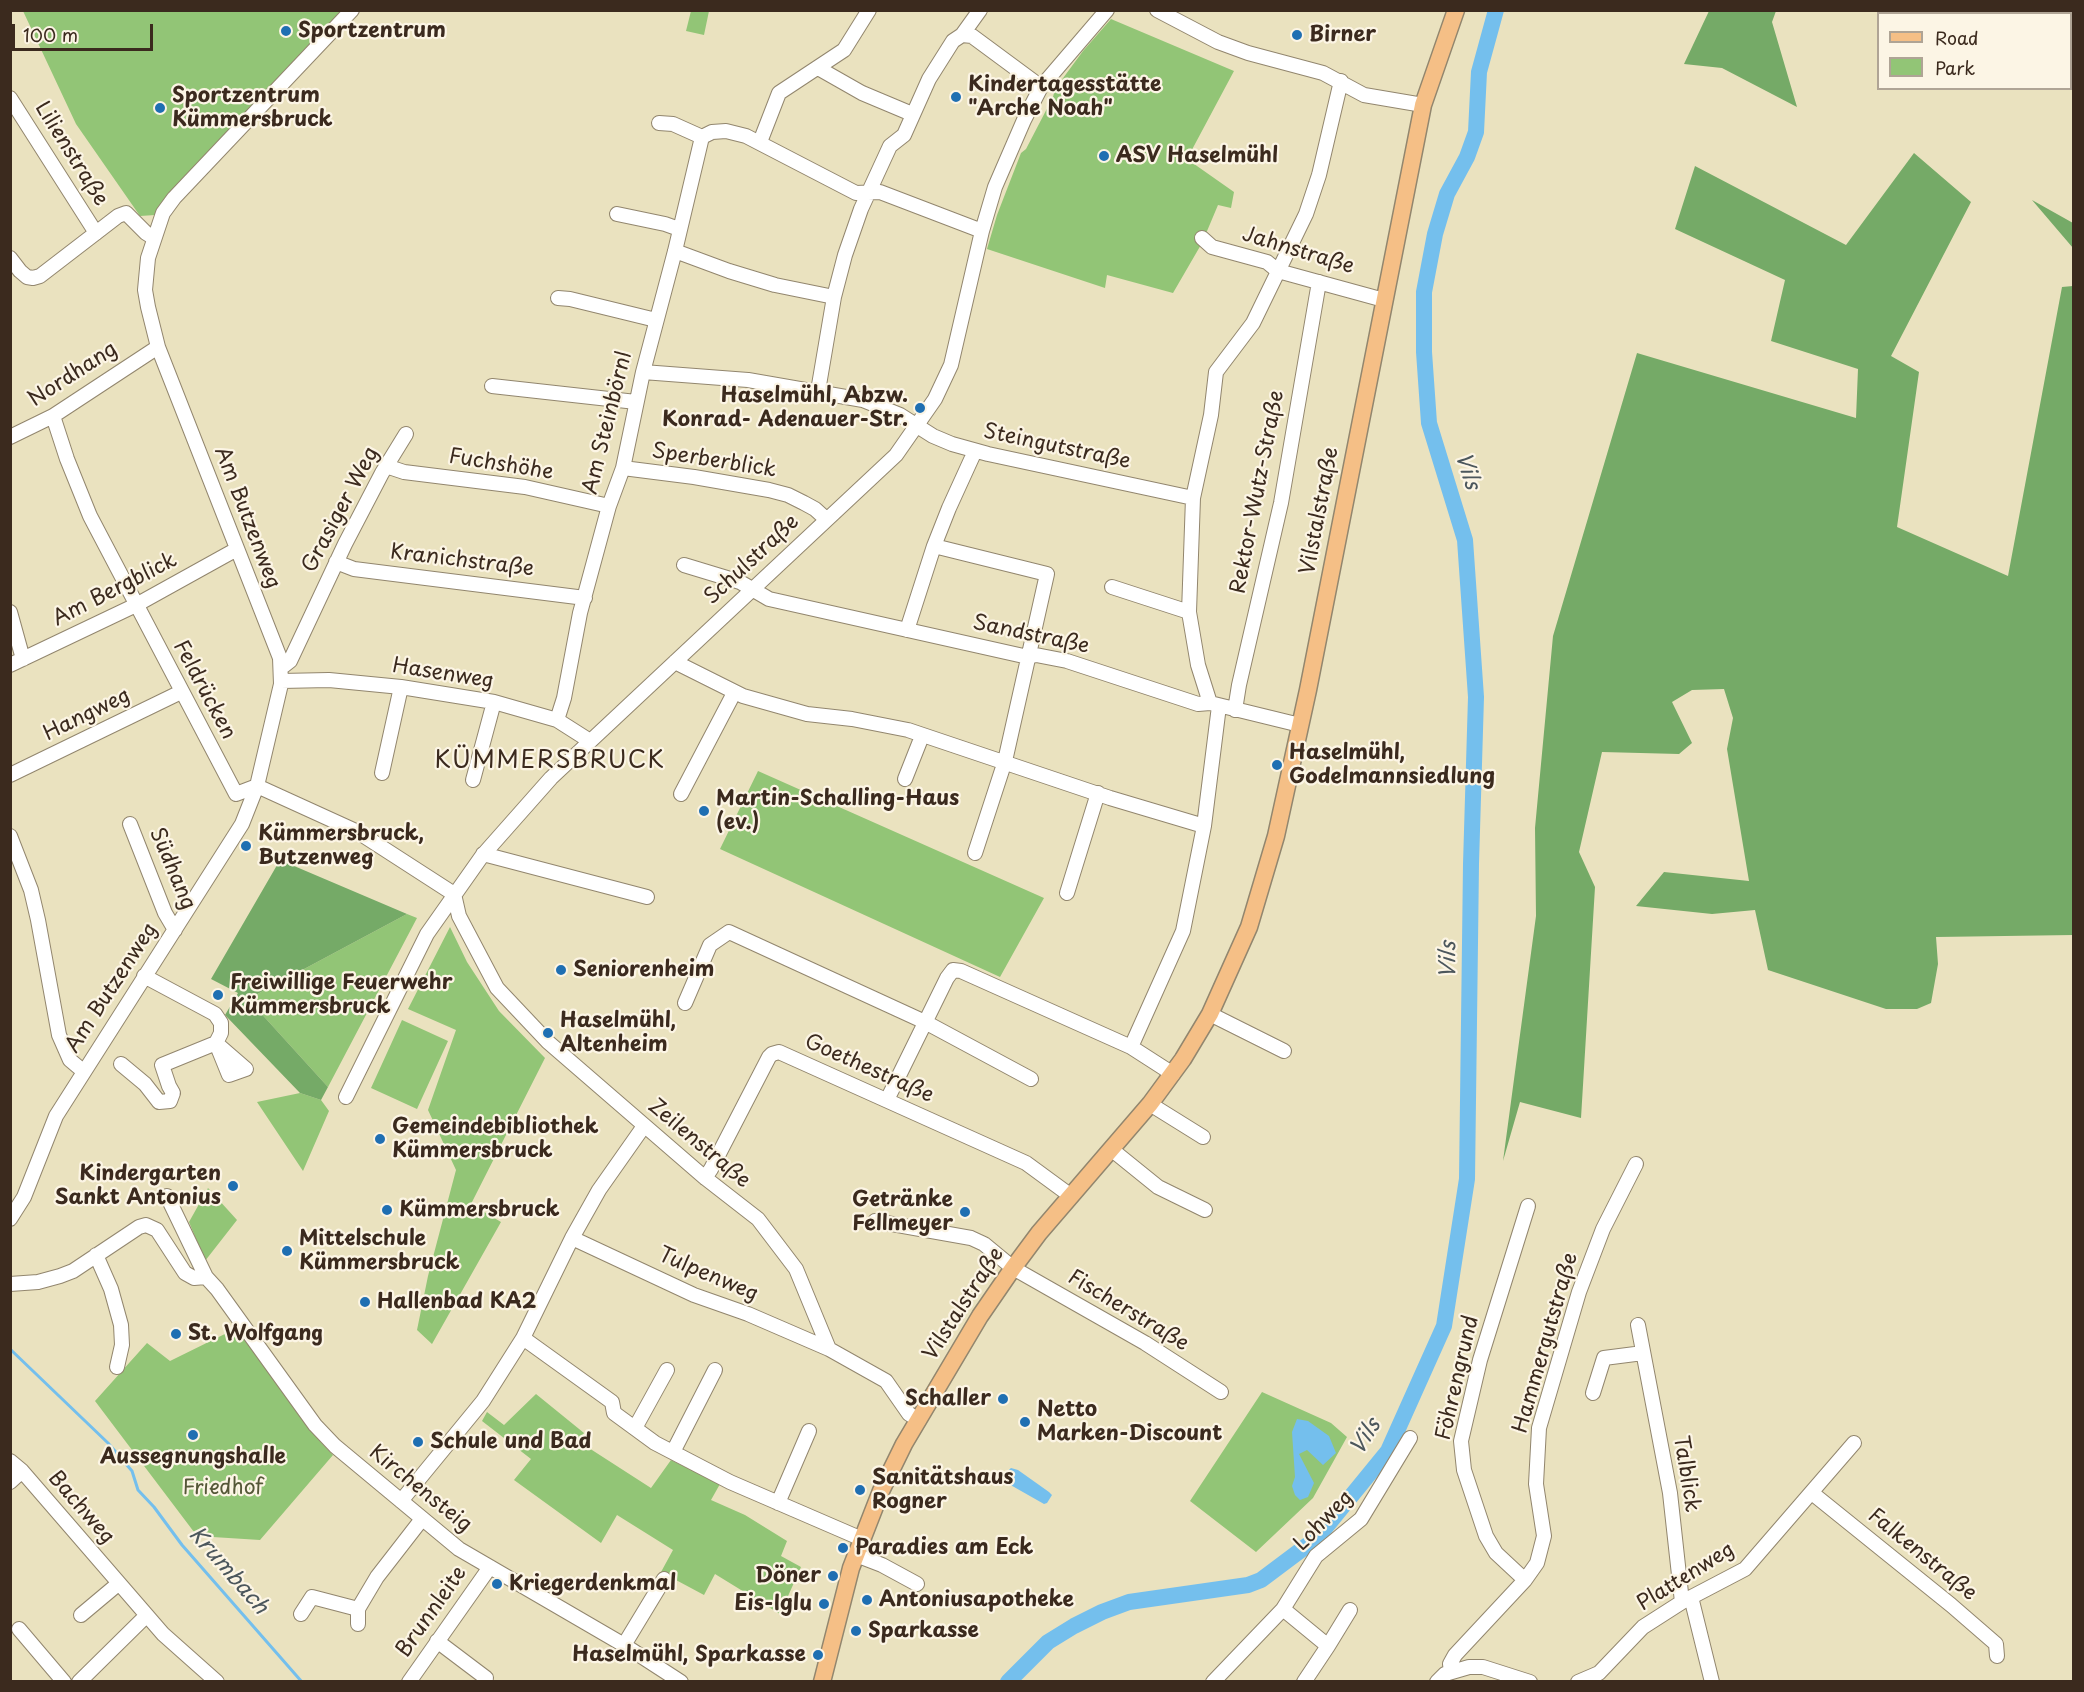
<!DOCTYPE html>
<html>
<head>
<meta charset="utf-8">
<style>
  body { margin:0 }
  #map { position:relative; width:2084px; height:1692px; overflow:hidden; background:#eae2bf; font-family:"Playpen Sans",sans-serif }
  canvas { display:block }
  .frame { position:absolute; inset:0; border:12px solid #3b2a1e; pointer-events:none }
  .legend { position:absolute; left:1877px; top:12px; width:195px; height:78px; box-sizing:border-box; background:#fcf5e5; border:2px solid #afa495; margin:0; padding:8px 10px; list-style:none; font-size:18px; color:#3b2a1e }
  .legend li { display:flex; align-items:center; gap:12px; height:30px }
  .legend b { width:30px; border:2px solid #afa495 }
  .scale { position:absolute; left:12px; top:24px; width:141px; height:27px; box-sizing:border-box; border:3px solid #3b2a1e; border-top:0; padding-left:8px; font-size:18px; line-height:21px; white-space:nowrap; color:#3b2a1e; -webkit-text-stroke:4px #fcf5e5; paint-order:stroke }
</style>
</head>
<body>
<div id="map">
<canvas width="2084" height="1692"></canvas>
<div class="frame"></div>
<ul class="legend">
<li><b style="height:8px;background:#f5bf86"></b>Road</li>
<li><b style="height:16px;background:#92c576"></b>Park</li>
</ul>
<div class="scale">100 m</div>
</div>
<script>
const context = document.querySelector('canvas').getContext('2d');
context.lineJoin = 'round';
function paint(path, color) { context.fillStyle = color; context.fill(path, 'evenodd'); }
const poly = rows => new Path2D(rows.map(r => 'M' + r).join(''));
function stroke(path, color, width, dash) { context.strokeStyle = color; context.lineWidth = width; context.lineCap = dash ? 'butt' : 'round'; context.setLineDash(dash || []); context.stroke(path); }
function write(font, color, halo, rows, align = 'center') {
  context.font = font + ' "Playpen Sans",sans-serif'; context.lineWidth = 4.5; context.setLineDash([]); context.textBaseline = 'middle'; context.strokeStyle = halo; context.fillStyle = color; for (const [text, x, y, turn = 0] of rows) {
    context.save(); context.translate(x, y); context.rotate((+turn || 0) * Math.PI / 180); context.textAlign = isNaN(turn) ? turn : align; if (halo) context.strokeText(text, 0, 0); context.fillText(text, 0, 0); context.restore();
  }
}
paint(poly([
  [23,11,348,11,175,188,155,215,140,216,76,124],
  [691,11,709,11,704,35,686,31],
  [1111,19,1234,71,1187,159,1234,192,1231,208,1218,205,1202,243,1173,293,1107,275,1105,288,987,249,997,215,1021,153,1026,149,1053,97,1055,89,1083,51],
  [758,771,1044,898,1000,977,720,849],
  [407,914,417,918,328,1087,248,999],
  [450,927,467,962,499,1011,545,1058,471,1204,501,1222,432,1344,417,1330,428,1276,456,1170,428,1110,456,1030,408,1009],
  [402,1020,448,1041,417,1109,371,1088],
  [300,1093,321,1100,329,1111,303,1171,257,1102],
  [208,1188,237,1220,205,1261,189,1222],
  [239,1327,315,1436,333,1455,260,1540,197,1536,95,1401,147,1343,170,1361],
  [1262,1392,1331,1423,1347,1437,1313,1498,1256,1552,1190,1501],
  [536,1394,584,1433,578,1441,651,1488,671,1460,720,1484,711,1500,745,1515,787,1541,781,1556,801,1567,780,1614,715,1574,704,1595,661,1572,673,1550,617,1515,601,1543,514,1480,531,1459,482,1421,487,1412,504,1425]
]), '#92c576');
paint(poly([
  [1709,11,1776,11,1772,22,1797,107,1722,68,1684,64],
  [1914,153,1971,202,1891,356,1919,372,1897,527,2008,576,2062,287,2073,286,2073,935,1936,937,1938,964,1931,1003,1917,1009,1886,1009,1768,970,1755,910,1712,914,1636,906,1664,872,1749,881,1727,749,1733,718,1724,689,1692,690,1672,702,1692,743,1679,754,1602,752,1579,852,1595,887,1581,1118,1520,1102,1503,1161,1536,916,1535,828,1553,636,1637,353,1856,418,1858,369,1771,341,1785,280,1675,229,1695,166,1846,245],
  [2032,200,2073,223,2073,248],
  [280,860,407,914,248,999,328,1087,321,1100,300,1093,225,1015,238,993,211,979]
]), '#75aa67');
paint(poly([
  [1297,1419,1308,1421,1329,1436,1336,1453,1323,1465,1307,1450,1299,1454,1314,1483,1308,1497,1300,1500,1295,1495,1292,1486,1295,1477,1292,1432],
  [1011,1468,1018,1470,1049,1492,1052,1495,1047,1503,1044,1504,1007,1483,1004,1478,1004,1474]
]), '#74bfed');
stroke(poly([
  [10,1349,108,1443,132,1471,138,1490,154,1507,182,1545,302,1682]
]), '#74bfed', 3);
stroke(poly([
  [1008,1682,1048,1642,1074,1626,1102,1612,1129,1602,1248,1585,1261,1580,1317,1538,1388,1451,1444,1326,1467,1179,1471,864,1476,697,1465,540,1429,423,1424,352,1424,292,1435,234,1447,194,1467,157,1476,132,1479,72,1496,10]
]), '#74bfed', 16);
const minor = poly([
  [1157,10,1218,42,1248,53,1323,73,1364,95,1423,105],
  [962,35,980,10],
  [818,68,862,93,912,114],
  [10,98,96,233],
  [659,123,673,124,702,137,712,132,726,131,746,136,856,193,880,192,982,231],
  [760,142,779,93,844,50,869,10],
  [617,214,665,224,679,229],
  [1202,238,1212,247,1267,262,1278,271,1384,300],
  [675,251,729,271,775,285,834,297],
  [10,258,20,271,27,277,33,278,40,276,118,216,126,213,146,233,154,238],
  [558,298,570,299,656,320],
  [643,372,748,380,863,400,900,415,933,436,952,444,988,454,1193,498],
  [492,386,636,402],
  [818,391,834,297,845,255,861,209,890,146,904,135,929,79,953,41,962,35,972,36,1041,87],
  [53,416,67,459,90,516,236,794,257,786],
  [10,437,53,416,158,347],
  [386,466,404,472,525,487,609,506],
  [623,468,694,477,769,490,788,495,804,503,815,509,826,519],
  [934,546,1047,574,1005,761,975,853],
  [336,562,354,569,585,598],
  [684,565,740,582,769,599,1028,657,1036,655,1067,661,1198,704,1210,703,1300,725],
  [1112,587,1189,612],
  [10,612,23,659],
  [907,630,934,546,949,508,975,451],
  [675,662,743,696,807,714,852,719,908,730,1110,798,1204,826],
  [10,665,136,605,237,549],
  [281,668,290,661,345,544,382,473,406,434],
  [281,681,329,680,401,687,494,702,557,720,590,741],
  [1210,703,1198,665,1189,612,1193,498,1211,415,1216,372,1253,323,1306,214,1319,175,1341,81],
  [1235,710,1239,685,1281,503,1319,282],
  [557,720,564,698,580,613,609,506,623,468,643,372,675,251,702,137],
  [382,773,401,687],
  [10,775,181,692],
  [905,779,922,736],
  [473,780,494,702],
  [257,786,358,832,454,894],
  [681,794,734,693],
  [130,824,165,913,175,930],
  [10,836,31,890,38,920,59,1035,70,1060,83,1071],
  [483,854,647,897],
  [1067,893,1098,793],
  [454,894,459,916,497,988,548,1042,704,1177,758,1219,796,1269,829,1349],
  [685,1003,710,945,729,932,925,1022,1031,1079],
  [1210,1014,1284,1051],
  [216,1043,246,1069,229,1075,216,1043],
  [1131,1047,1183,931,1204,826,1219,706],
  [121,1064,145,1084,159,1102,170,1101,173,1093,169,1086,162,1065,216,1043,221,1033,221,1023,215,1014,144,976],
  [346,1097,427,934,482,856,551,778,896,455,935,399,951,365,982,231,995,187,1024,120,1041,87,1107,10],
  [887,1100,947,978,953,970,961,971,1131,1047,1173,1074],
  [1150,1104,1203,1137],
  [1111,1149,1158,1187,1205,1210],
  [705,1178,711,1169,769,1057,772,1054,779,1052,1026,1163,1071,1196],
  [167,1196,206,1277],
  [10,1219,24,1197,56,1116,242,824,257,786,281,684,280,658,158,347,148,307,145,290,148,258,163,213,174,198,352,10],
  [875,1221,971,1238,984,1244,1013,1268,1145,1343,1221,1392],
  [572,1238,694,1295,748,1314,829,1349,886,1381,909,1414,919,1420],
  [96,1255,111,1289,121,1325,122,1345,117,1367],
  [10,1284,38,1282,60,1276,73,1271,139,1227,146,1225,157,1230,185,1273,194,1278,206,1277,217,1289,315,1425,335,1446,459,1549,624,1645,681,1682],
  [1638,1325,1670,1493,1682,1602],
  [523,1338,612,1402,614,1413,655,1443,730,1482,862,1539],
  [1593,1393,1604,1358,1643,1353],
  [635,1428,667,1370],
  [673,1452,715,1370],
  [10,1461,22,1471,163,1634,217,1682],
  [10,1482,22,1471],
  [1812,1493,1951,1605,1996,1644,1997,1656],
  [401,1501,483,1401,523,1338,572,1238,599,1190,644,1126],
  [778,1503,809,1431],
  [856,1555,882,1565,917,1584],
  [1525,1580,1496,1553,1486,1536,1464,1470,1461,1441,1480,1360,1528,1206],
  [1691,1597,1712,1682],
  [1283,1609,1328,1646,1304,1682],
  [301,1614,312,1597,358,1609],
  [81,1615,118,1584],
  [358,1624,358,1609,377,1577,422,1519],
  [19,1629,64,1682],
  [437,1641,486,1678],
  [624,1645,664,1579],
  [1328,1646,1350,1610],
  [1451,1672,1450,1664,1455,1655,1525,1580,1537,1563,1544,1536,1536,1484,1539,1428,1579,1292,1603,1229,1636,1164],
  [79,1682,146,1616],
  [409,1682,490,1567],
  [1213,1682,1283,1609,1316,1556,1361,1519,1410,1438],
  [1437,1682,1445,1674,1469,1667,1483,1667,1530,1682],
  [1578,1682,1599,1673,1643,1627,1682,1602,1745,1569,1854,1443]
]);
const major = poly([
  [822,1682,851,1568,881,1491,904,1444,980,1316,1013,1268,1039,1233,1150,1104,1183,1059,1210,1014,1249,927,1276,836,1308,690,1423,105,1456,10]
]);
stroke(minor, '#92866e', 16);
stroke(major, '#92866e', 19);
stroke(minor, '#fff', 14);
stroke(major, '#f5bf86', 16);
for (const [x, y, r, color] of [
  [286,31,6,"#1f6fb2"],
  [1297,35,6,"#1f6fb2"],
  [956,97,6,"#1f6fb2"],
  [160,108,6,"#1f6fb2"],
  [1104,156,6,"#1f6fb2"],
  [920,408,6,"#1f6fb2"],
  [1277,765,6,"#1f6fb2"],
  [704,811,6,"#1f6fb2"],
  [246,846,6,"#1f6fb2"],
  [561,970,6,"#1f6fb2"],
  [218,995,6,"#1f6fb2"],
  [548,1033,6,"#1f6fb2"],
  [380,1139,6,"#1f6fb2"],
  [233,1186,6,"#1f6fb2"],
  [387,1210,6,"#1f6fb2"],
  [965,1212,6,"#1f6fb2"],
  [287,1251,6,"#1f6fb2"],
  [365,1302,6,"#1f6fb2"],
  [176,1334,6,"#1f6fb2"],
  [1003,1399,6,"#1f6fb2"],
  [1025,1422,6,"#1f6fb2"],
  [193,1435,6,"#1f6fb2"],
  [418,1442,6,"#1f6fb2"],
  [860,1490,6,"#1f6fb2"],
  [843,1548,6,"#1f6fb2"],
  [833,1576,6,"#1f6fb2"],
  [497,1584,6,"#1f6fb2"],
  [867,1600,6,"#1f6fb2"],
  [824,1604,6,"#1f6fb2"],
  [856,1631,6,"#1f6fb2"],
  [818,1655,6,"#1f6fb2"]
]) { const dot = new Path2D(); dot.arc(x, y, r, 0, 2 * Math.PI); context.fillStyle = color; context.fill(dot); stroke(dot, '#fcf5e5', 2); }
write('bold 21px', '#3b2a1e', '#fcf5e5', [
  ["Sportzentrum",298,31],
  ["Birner",1309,35],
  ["Kindertagesstätte",968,85],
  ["\"Arche Noah\"",968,109],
  ["Sportzentrum",172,96],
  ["Kümmersbruck",172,120],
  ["ASV Haselmühl",1116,156],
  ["Haselmühl, Abzw.",908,396,"right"],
  ["Konrad- Adenauer-Str.",908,420,"right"],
  ["Haselmühl,",1289,753],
  ["Godelmannsiedlung",1289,777],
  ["Martin-Schalling-Haus",716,799],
  ["(ev.)",716,823],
  ["Kümmersbruck,",258,834],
  ["Butzenweg",258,858],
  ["Seniorenheim",573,970],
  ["Freiwillige Feuerwehr",230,983],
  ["Kümmersbruck",230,1007],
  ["Haselmühl,",560,1021],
  ["Altenheim",560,1045],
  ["Gemeindebibliothek",392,1127],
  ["Kümmersbruck",392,1151],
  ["Kindergarten",221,1174,"right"],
  ["Sankt Antonius",221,1198,"right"],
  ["Getränke",953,1200,"right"],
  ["Fellmeyer",953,1224,"right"],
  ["Kümmersbruck",399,1210],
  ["Mittelschule",299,1239],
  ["Kümmersbruck",299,1263],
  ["Hallenbad KA2",377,1302],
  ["St. Wolfgang",188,1334],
  ["Schaller",991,1399,"right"],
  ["Netto",1037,1410],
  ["Marken-Discount",1037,1434],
  ["Schule und Bad",430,1442],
  ["Aussegnungshalle",193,1457,"center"],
  ["Sanitätshaus",872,1478],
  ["Rogner",872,1502],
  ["Paradies am Eck",855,1548],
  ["Döner",821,1576,"right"],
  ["Kriegerdenkmal",509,1584],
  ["Antoniusapotheke",879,1600],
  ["Eis-Iglu",812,1604,"right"],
  ["Sparkasse",868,1631],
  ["Haselmühl, Sparkasse",806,1655,"right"]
], 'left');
write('21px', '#3b2a1e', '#fcf5e5', [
  ["Lilienstraße",71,154,58],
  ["Jahnstraße",1298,251,17],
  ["Nordhang",73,375,-33],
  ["Am Steinbörnl",608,423,-76],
  ["Steingutstraße",1057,447,12],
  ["Sperberblick",714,461,9],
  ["Fuchshöhe",501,465,9],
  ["Rektor-Wutz-Straße",1258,492,-79],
  ["Grasiger Weg",341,510,-62],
  ["Vilstalstraße",1320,511,-79],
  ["Am Butzenweg",247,518,69],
  ["Schulstraße",752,560,-43],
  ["Kranichstraße",462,561,7],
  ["Am Bergblick",115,590,-27],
  ["Sandstraße",1031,635,12],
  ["Hasenweg",443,674,9],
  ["Feldrücken",204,690,62],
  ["Hangweg",87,715,-26],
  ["Südhang",172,869,67],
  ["Am Butzenweg",112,988,-57],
  ["Goethestraße",869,1069,24],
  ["Zeilenstraße",699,1144,40],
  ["Tulpenweg",708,1275,23],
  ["Vilstalstraße",964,1304,-57],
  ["Fischerstraße",1128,1311,31],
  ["Hammergutstraße",1546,1343,-74],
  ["Föhrengrund",1458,1378,-77],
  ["Talblick",1686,1474,81],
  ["Kirchensteig",420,1489,39],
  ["Bachweg",81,1508,49],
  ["Lohweg",1324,1521,-46],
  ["Falkenstraße",1922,1555,39],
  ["Plattenweg",1686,1577,-32],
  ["Brunnleite",432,1612,-55]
]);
write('21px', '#555838', '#fcf5e5', [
  ["Friedhof",223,1488]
]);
write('italic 22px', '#4c575c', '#fcf5e5', [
  ["Vils",1467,471,73],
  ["Vils",1449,960,-89],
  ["Vils",1366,1437,-58],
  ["Krumbach",228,1571,49]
]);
context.letterSpacing = '1.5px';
write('24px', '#3b2a1e', '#fcf5e5', [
  ["KÜMMERSBRUCK",550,761]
]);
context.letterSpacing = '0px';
</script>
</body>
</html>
